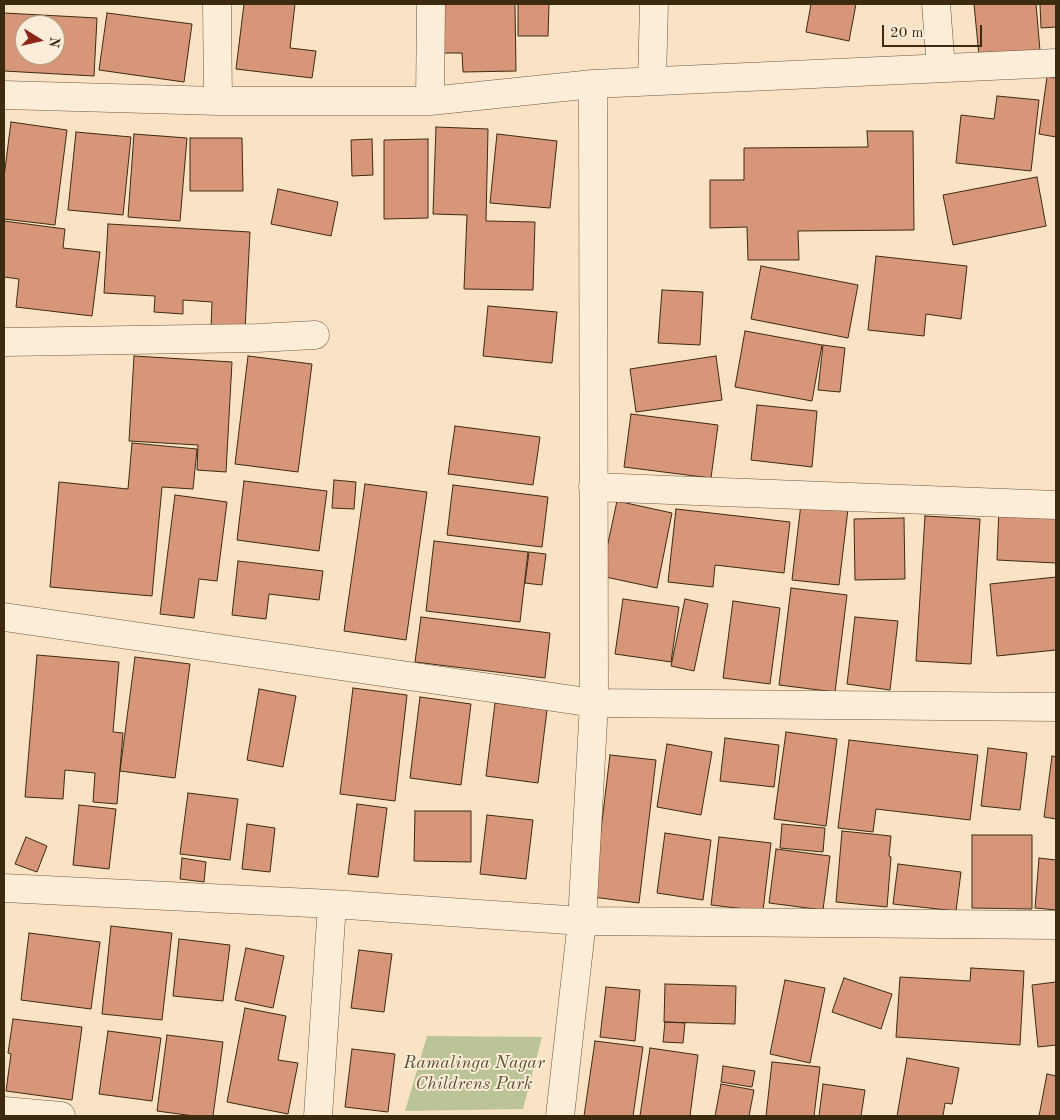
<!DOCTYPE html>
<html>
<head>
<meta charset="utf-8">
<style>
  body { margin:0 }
  #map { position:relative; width:1060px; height:1120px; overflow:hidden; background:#fae3c4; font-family:"Old Standard TT",serif }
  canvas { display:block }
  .frame { position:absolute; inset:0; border:5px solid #3c2a11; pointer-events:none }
  .north { position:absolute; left:15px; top:15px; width:50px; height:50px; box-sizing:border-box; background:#fcedd9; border:1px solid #af9f89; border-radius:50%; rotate:99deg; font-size:14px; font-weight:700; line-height:20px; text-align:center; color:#3c2a11 }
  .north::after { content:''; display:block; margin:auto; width:18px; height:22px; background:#8f2418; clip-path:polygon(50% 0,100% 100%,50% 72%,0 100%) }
  .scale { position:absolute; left:882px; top:25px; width:100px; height:22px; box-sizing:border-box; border:2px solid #3c2a11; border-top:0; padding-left:6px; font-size:15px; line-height:18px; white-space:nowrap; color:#3c2a11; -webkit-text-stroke:4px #fcedd9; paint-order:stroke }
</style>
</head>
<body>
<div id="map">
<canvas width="1060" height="1120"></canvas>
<div class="frame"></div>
<div class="north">N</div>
<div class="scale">20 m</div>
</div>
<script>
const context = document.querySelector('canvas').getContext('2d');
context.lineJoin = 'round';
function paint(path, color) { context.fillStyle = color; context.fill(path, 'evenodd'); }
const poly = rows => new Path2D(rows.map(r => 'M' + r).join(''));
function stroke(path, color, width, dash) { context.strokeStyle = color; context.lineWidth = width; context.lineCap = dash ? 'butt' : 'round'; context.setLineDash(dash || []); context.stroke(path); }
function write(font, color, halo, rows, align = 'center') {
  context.font = font + ' "Old Standard TT",serif'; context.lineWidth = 4; context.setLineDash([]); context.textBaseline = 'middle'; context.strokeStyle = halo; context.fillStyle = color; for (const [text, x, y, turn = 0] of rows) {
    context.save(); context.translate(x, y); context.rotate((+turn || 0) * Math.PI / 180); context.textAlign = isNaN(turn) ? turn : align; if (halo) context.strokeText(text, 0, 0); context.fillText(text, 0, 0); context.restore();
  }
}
paint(poly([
  [427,1036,542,1037,523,1109,405,1111]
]), '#bbc497');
const building = poly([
  [244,4,295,4,290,48,316,51,312,78,236,69,244,4],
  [439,4,515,4,516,71,463,72,462,53,439,53,439,4],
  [518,4,549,4,548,36,518,36,518,4],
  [811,4,856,4,849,41,806,32,811,4],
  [974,4,1036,4,1040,51,979,56,974,4],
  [1040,4,1056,4,1056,27,1041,28,1040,4],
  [4,13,97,18,94,76,4,71,4,13],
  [25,25,55,25,55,55,25,55,25,25],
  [107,13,192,24,184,82,99,70,107,13],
  [1047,77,1056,78,1056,137,1039,134,1047,77],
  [997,96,1039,100,1031,171,956,163,961,115,994,119,997,96],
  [11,122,67,130,55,225,4,219,4,177,11,122],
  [436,127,488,129,486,221,535,222,533,290,464,289,467,215,433,214,436,127],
  [867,131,913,131,914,230,798,231,799,260,748,260,747,227,710,228,710,180,744,180,744,148,868,147,867,131],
  [76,132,131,137,123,215,68,210,76,132],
  [134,134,187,138,180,221,128,217,134,134],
  [497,134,557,141,550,208,490,203,497,134],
  [190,138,242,138,243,191,190,191,190,138],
  [372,139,373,175,352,176,351,140,372,139],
  [428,139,428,218,384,219,384,140,428,139],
  [1037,177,1046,226,953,245,943,195,1037,177],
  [278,189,338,202,331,236,271,224,278,189],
  [4,221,65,229,63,248,100,252,92,316,16,307,19,279,4,277,4,221],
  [108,224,250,232,245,330,211,328,212,302,183,300,183,314,154,312,155,296,104,293,108,224],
  [876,256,967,266,961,319,926,314,924,336,868,330,876,256],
  [761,266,858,285,848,338,751,319,761,266],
  [662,290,703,292,700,345,658,343,662,290],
  [488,306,557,312,552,363,483,356,488,306],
  [745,331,822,345,812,401,735,387,745,331],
  [823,345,845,348,840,392,818,390,823,345],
  [134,356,232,362,226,472,197,470,198,445,129,441,134,356],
  [248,356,312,364,298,472,235,464,248,356],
  [716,356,722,400,636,412,630,369,716,356],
  [757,405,817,411,812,467,751,460,757,405],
  [631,414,718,425,711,478,624,467,631,414],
  [455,426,540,437,533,485,448,474,455,426],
  [132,443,197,449,193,489,162,487,152,596,50,587,59,482,128,489,132,443],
  [334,480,356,482,354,509,332,508,334,480],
  [244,481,327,491,319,551,237,540,244,481],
  [365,484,427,492,406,640,344,631,365,484],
  [453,485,548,497,542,547,447,535,453,485],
  [175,495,227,502,217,581,199,579,194,618,160,614,175,495],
  [617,501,672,513,657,588,601,576,617,501],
  [801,504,848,509,839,585,792,580,801,504],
  [999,507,1056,509,1056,563,997,560,999,507],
  [676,509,790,522,784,573,715,565,713,587,668,582,676,509],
  [925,516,980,519,971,664,916,661,925,516],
  [904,518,905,579,855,580,854,519,904,518],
  [434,541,528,552,520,622,426,611,434,541],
  [529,552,546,554,542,585,525,583,529,552],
  [238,561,323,571,319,600,269,594,266,619,232,615,238,561],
  [1056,577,1056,650,997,656,990,584,1056,577],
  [791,588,847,595,835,692,779,685,791,588],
  [623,599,679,607,671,662,615,654,623,599],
  [685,599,708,604,694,671,671,666,685,599],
  [733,601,780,608,770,684,723,678,733,601],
  [421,617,550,633,545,678,415,662,421,617],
  [855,617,898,621,890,690,847,684,855,617],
  [37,655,119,662,113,732,123,733,117,804,93,802,95,773,65,770,63,799,25,797,37,655],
  [135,657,190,664,175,778,120,771,135,657],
  [353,688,407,695,395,801,340,794,353,688],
  [259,689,296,696,283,767,247,760,259,689],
  [420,697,471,704,461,785,410,778,420,697],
  [495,703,547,710,538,783,486,776,495,703],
  [786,732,837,739,826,826,774,819,786,732],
  [725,738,779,745,774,787,720,781,725,738],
  [849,740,978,755,970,820,876,809,873,832,838,828,849,740],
  [667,744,712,752,701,815,657,807,667,744],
  [988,748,1027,753,1020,810,981,806,988,748],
  [610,755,656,760,639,903,593,897,610,755],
  [1052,756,1056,757,1056,819,1044,817,1052,756],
  [188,793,238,799,230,860,180,854,188,793],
  [357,804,387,808,378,877,348,874,357,804],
  [79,805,116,809,109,869,73,865,79,805],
  [415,811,471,811,471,862,414,861,415,811],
  [487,815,533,820,526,879,480,874,487,815],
  [247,824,275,828,270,872,242,869,247,824],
  [782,824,825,828,823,852,780,848,782,824],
  [842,831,891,836,889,856,891,857,887,907,836,902,842,831],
  [665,833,711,840,703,900,657,893,665,833],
  [972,835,1032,835,1032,909,972,908,972,835],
  [26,837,47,846,37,872,15,864,26,837],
  [719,837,771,843,763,911,711,905,719,837],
  [776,849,830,856,823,910,769,903,776,849],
  [182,858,206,862,204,882,180,879,182,858],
  [1039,858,1056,860,1056,910,1035,908,1039,858],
  [898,864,961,872,956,911,893,904,898,864],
  [111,926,172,933,162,1020,102,1014,111,926],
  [29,933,100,942,91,1009,21,1000,29,933],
  [179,939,230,945,223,1001,173,996,179,939],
  [246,948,284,956,273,1008,235,1000,246,948],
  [359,950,392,954,384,1012,351,1008,359,950],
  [971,968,1024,971,1020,1045,896,1037,900,977,970,981,971,968],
  [844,978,892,994,881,1029,832,1012,844,978],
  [785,980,825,988,810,1063,770,1054,785,980],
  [1056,982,1056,1045,1038,1047,1032,985,1056,982],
  [665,984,736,986,735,1024,664,1022,665,984],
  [606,987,640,990,635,1041,600,1037,606,987],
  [245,1008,286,1016,278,1060,298,1063,288,1114,227,1102,245,1008],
  [13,1019,82,1027,72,1100,6,1091,11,1054,8,1053,13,1019],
  [665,1022,685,1023,683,1043,663,1042,665,1022],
  [108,1031,161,1038,152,1101,99,1094,108,1031],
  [167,1035,223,1042,213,1116,194,1116,157,1111,167,1035],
  [595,1041,643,1047,633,1116,584,1116,595,1041],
  [650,1048,698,1055,690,1116,640,1116,650,1048],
  [352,1049,395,1054,388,1112,345,1107,352,1049],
  [907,1058,959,1068,952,1104,945,1103,943,1116,897,1116,907,1058],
  [772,1062,820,1067,814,1116,766,1116,772,1062],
  [723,1066,755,1071,752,1087,721,1082,723,1066],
  [1047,1074,1056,1076,1056,1116,1039,1116,1047,1074],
  [721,1084,754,1090,749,1116,715,1116,721,1084],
  [823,1084,865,1090,861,1116,819,1116,823,1084]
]);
paint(building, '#d7967a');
stroke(building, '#3c2a11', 1);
const street = poly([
  [217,4,218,101],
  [936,4,941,68],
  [652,81,654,4],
  [4,95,218,101,430,101,593,84,1056,63],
  [430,101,431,4],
  [4,342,257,338,315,335],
  [593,487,1056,505],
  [4,617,594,703,1056,707],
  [4,888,332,904,582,921,1056,925],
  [4,1111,61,1116],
  [318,1116,332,904],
  [560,1116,582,921,594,703,593,84]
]);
stroke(street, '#6c583e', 29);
stroke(street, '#fcedd9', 28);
write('italic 18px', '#5c5032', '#fcedd9', [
  ["Ramalinga Nagar",474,1063],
  ["Childrens Park",474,1084]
]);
</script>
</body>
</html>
